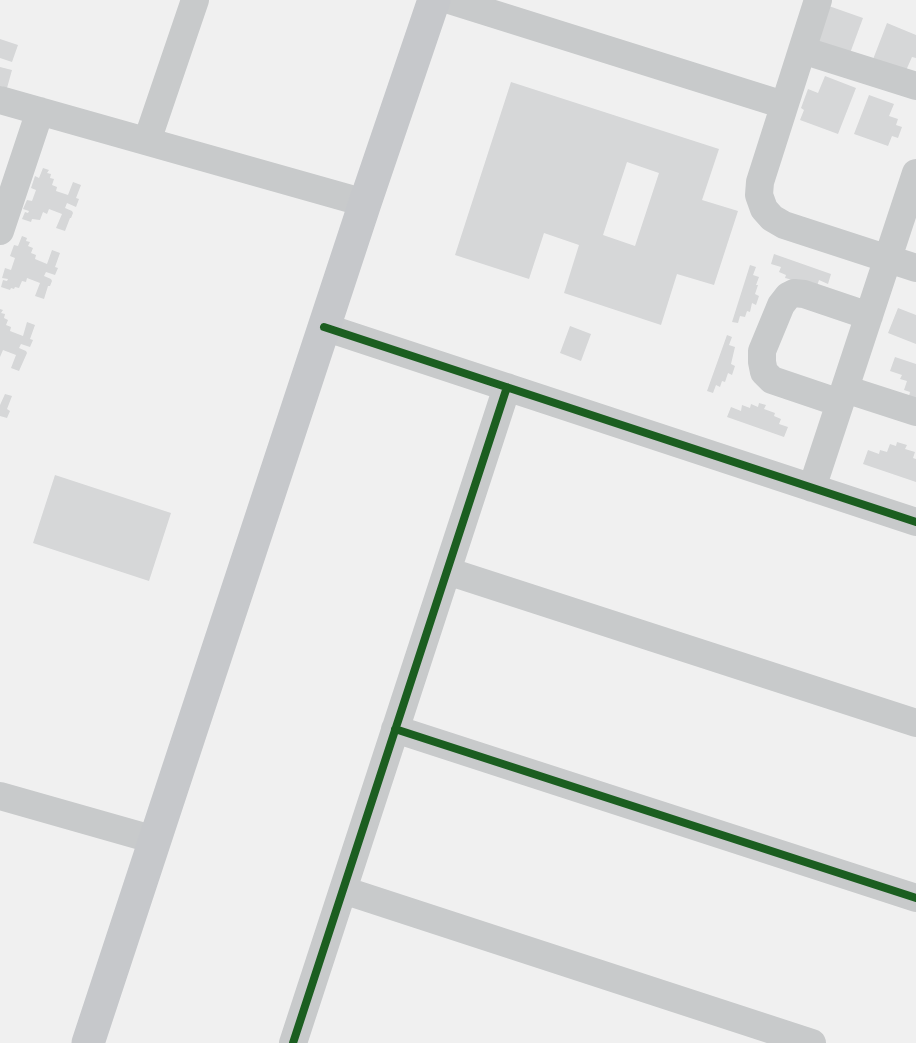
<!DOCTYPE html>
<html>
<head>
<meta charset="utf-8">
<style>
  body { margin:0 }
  canvas { display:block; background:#f0f0f0 }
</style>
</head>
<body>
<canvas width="916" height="1043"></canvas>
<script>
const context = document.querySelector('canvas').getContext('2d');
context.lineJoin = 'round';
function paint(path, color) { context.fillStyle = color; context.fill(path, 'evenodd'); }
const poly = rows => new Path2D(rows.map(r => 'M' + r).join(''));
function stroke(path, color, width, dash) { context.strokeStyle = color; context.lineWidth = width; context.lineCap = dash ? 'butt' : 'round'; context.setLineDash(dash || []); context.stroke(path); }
paint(poly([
  [826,5,863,18,849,56,812,43],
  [887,23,916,35,916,58,912,57,904,75,872,62],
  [0,39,18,45,12,62,0,58],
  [0,67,12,70,7,88,0,86],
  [825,76,856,88,838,134,800,120,804,110,801,108,808,89,818,93],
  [511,82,719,149,702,200,738,211,714,285,677,274,661,325,564,293,579,245,544,233,529,279,455,255],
  [627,162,659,173,635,246,603,235],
  [869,95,894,104,889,116,898,119,896,125,902,127,898,138,892,136,888,146,854,134],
  [43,168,49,170,47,173,51,174,50,178,54,179,52,185,57,187,56,191,68,195,73,182,81,185,76,198,79,199,76,207,67,203,65,208,72,211,73,213,71,218,70,218,65,231,56,228,62,214,49,209,47,214,43,212,40,220,32,219,31,222,22,219,25,212,28,213,29,211,23,209,27,200,32,201,36,190,31,188,35,176,39,178],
  [22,236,27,238,26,241,30,242,28,246,33,248,31,253,36,255,35,259,47,264,52,250,60,253,55,267,58,268,55,275,46,272,44,276,51,279,52,281,50,286,48,286,44,299,35,296,40,283,27,278,26,282,22,281,19,288,15,287,14,289,11,288,10,290,1,287,3,280,7,281,8,279,2,278,5,268,11,270,15,258,10,256,14,245,18,246],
  [774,254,831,274,828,284,819,280,817,286,785,278,786,275,779,272,781,267,771,264],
  [750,265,756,267,753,275,759,277,756,285,758,285,755,294,759,296,756,305,752,303,750,312,747,311,745,317,740,316,738,323,732,322],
  [898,308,916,315,916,344,888,333],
  [0,309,3,310,1,313,5,314,4,318,8,320,6,325,11,327,10,331,23,336,27,322,35,325,30,339,33,340,30,347,21,344,19,348,26,351,27,353,19,371,11,368,16,355,3,350,0,357],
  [570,326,591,334,581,361,560,353],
  [727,335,732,337,729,345,735,347,731,364,735,366,732,375,728,373,725,382,722,381,720,387,716,385,713,393,707,391],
  [895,357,916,364,916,399,909,396,910,392,904,390,907,381,900,379,902,375,890,371],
  [5,394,12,396,7,409,10,411,7,418,0,416,0,405],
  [759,403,766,405,764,409,775,413,774,416,781,419,779,424,788,427,784,437,727,417,731,407,741,411,742,405,750,408,751,404,758,407],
  [897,442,907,445,905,449,915,452,913,458,916,459,916,482,863,464,868,450,879,454,880,450,887,452,890,444,896,446],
  [55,475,171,513,149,581,33,543]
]), '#d6d7d8');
stroke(poly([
  [449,0,784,105],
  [818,0,760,182,759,195,764,209,772,218,784,225,916,268],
  [802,50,916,86],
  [0,100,365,203],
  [147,141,195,0],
  [0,231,40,111],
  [324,327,916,522],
  [845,389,916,412],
  [840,403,772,380,764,372,762,362,762,351,781,305,788,296,794,293,804,294,869,316],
  [812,488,916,173],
  [447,571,916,723],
  [395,729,916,898],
  [0,796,155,840],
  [343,890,812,1043],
  [293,1043,507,387]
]), '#c8cacb', 28);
stroke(poly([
  [88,1043,365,203,434,0]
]), '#c6c8cb', 33);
stroke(poly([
  [324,327,916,522],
  [395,729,916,898],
  [293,1043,507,387]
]), '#1b5e20', 8);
</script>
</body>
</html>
